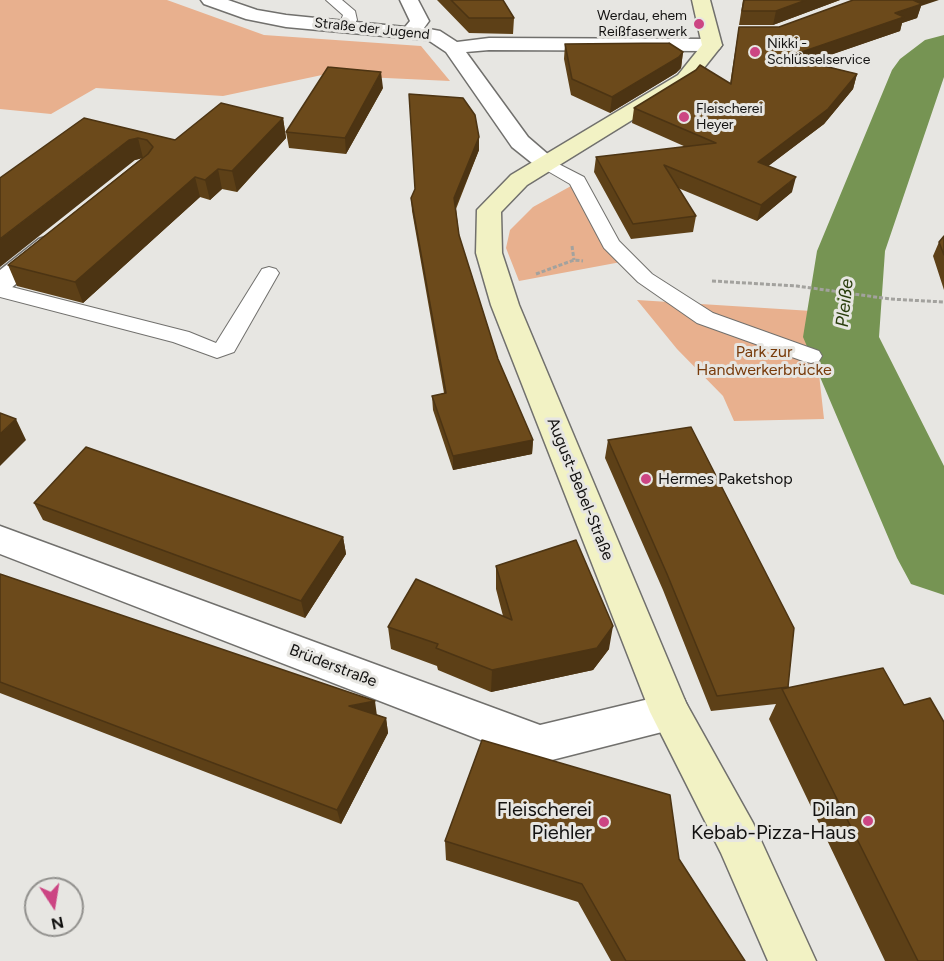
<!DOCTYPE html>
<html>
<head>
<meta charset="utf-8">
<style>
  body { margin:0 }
  #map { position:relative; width:944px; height:961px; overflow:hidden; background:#e7e6e2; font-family:Figtree,sans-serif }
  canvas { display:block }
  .north { position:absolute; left:24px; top:877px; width:60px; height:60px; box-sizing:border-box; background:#e7e6e2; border:2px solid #92918e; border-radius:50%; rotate:168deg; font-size:16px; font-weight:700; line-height:24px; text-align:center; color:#131211 }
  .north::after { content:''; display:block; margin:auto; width:21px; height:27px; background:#cc4583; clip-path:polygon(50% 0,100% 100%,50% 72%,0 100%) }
</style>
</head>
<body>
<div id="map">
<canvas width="944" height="961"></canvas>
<div class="north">N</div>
</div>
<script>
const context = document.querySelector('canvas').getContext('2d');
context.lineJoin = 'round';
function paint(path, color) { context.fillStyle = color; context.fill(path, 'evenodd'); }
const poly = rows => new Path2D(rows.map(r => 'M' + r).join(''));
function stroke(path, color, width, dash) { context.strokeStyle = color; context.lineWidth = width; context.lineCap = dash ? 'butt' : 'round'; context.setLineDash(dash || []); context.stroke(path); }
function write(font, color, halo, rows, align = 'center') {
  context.font = font + ' Figtree,sans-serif'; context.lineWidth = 6; context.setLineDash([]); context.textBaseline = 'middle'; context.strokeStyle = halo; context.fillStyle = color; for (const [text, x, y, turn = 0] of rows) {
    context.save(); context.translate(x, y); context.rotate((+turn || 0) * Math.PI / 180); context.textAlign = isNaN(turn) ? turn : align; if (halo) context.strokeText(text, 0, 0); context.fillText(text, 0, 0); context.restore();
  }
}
paint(poly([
  [0,0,167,0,264,35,421,46,450,81,322,75,223,96,96,88,51,114,0,109],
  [571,186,621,262,519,281,506,248,510,230,533,207],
  [637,300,812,311,824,419,734,421,723,396,677,349]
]), '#e8b08e');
paint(poly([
  [944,35,944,77,885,251,879,337,944,466,944,595,911,584,897,558,803,337,817,251,892,70,900,59,925,40,944,35]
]), '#769453');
const lane = poly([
  [326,0,342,0,355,11,357,20,351,29,341,29,339,26,343,15,326,0],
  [545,157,584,177,619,241,652,274,713,313,819,351,822,356,819,361,811,363,803,361,697,323,638,282,604,248,570,184,539,166,536,162,539,158,545,157],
  [269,267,276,269,279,273,234,352,217,358,173,342,0,297,0,284,189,332,216,343,262,269,269,267]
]);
const street = poly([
  [201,0,228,0,257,10,286,15,405,27,410,21,400,0,418,0,429,21,424,28,440,31,457,42,489,38,712,39,719,41,722,45,719,49,712,51,489,50,466,52,528,137,557,162,553,167,545,169,537,167,512,147,446,52,428,40,286,27,246,19,204,4,201,0],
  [48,236,57,239,61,244,57,249,10,289,0,291,0,270,39,239,48,236],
  [0,526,540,725,670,694,684,699,690,712,684,725,670,730,540,763,0,554,0,526]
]);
const secondary = poly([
  [692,0,710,0,722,45,719,49,692,83,527,185,501,212,502,253,519,305,686,703,753,823,816,961,768,961,721,853,650,712,491,305,476,253,477,210,511,175,678,75,702,45,692,0]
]);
stroke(lane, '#71706d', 2);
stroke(street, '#71706d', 3);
stroke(secondary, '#71706d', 3);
stroke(poly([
  [572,246,574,260],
  [536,274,574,260,583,261],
  [712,281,797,286,890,299,944,302]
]), '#a3a29e', 3, [4, 2]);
paint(lane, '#fff');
paint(street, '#fff');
paint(secondary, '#f2f2c4');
paint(poly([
  [437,0,503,0,514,18,513,34,469,33],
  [743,0,840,0,773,25,739,25],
  [921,6,917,18,902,23,900,31,809,62,857,74,853,89,824,124,768,166,792,192,757,221,678,188,696,216,693,232,631,239,594,172,596,157,686,147,632,123,634,108,730,84,739,27,779,27],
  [565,44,683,52,681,68,676,73,610,113,571,95,564,59],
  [383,88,346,154,289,148,286,132],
  [84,118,175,140,283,118,286,138,237,192,222,189,210,200,200,197,83,303,17,286,8,265,142,158,135,160],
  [479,137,479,150,456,209,459,235,498,359,533,440,532,454,453,470,433,410,432,396,444,393,412,211,411,198],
  [944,236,944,290,933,256,939,242],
  [608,440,788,687,944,961,885,961,769,719,776,704,711,711,663,590,605,458],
  [34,503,343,537,346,554,305,618,43,520],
  [496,566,609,649,593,670,491,692,438,670,437,666,391,649,388,627,503,616,496,589],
  [0,574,386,718,388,733,341,824,0,693],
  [445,841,679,859,745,961,611,961,578,902,446,860]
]), '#5d4017');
paint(poly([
  [806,0,840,0,773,25,776,11],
  [909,0,939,0,921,6,917,18,902,23,900,31,784,71,787,57,895,13],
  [683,52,681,68,676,73,610,113,612,97],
  [381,72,383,88,346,154,345,138],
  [857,74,853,89,824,124,754,177,758,162],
  [283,118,286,138,237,192,232,171],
  [479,137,479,150,454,211,454,198],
  [138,138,143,158,135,160,0,267,0,239,129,140],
  [218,169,222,189,210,200,205,180],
  [195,177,200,197,83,303,75,282],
  [796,177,792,192,757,221,761,205],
  [16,419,26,440,0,466,0,434],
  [533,440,532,454,453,470,453,456],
  [343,537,346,554,305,618,301,601],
  [613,626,609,649,593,670,491,692,492,670],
  [375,701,377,716,349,706],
  [386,718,388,733,341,824,337,810]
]), '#4c3413');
const building = poly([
  [451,0,503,0,514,18,469,18,451,0],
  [744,0,806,0,776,11,742,11,744,0],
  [853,0,913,0,922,4,895,13,904,17,787,57,857,74,828,109,758,162,796,177,761,205,664,165,696,216,633,224,596,157,716,143,634,108,696,70,700,65,731,84,739,27,779,27,853,0],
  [669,43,683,52,679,57,612,97,572,79,565,44,669,43],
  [328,67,381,72,345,138,286,132,328,67],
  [409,94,463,98,475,115,479,137,454,198,459,235,498,359,533,440,453,456,432,396,446,393,411,198,415,189,409,94],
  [221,103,283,118,232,171,218,169,205,180,195,177,75,282,8,265,148,154,153,147,147,140,138,138,129,140,0,239,0,178,84,118,175,140,221,103],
  [944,236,944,255,939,242,944,236],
  [0,413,16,419,0,434,0,413],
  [691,427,794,628,788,687,717,696,667,574,608,440,691,427],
  [86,447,343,537,301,601,34,503,86,447],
  [576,540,613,626,597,648,492,670,436,648,438,644,388,627,416,579,512,620,496,566,576,540],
  [0,574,375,701,349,706,386,718,337,810,0,682,0,574],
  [883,668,904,705,930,698,944,722,944,961,918,961,782,689,883,668],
  [482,740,670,795,679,859,745,961,626,961,582,884,445,841,482,740]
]);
paint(building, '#6c4a1b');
stroke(building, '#4c3413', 1.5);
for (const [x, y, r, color] of [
  [699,24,6,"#cc4583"],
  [755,52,6,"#cc4583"],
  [684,117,6,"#cc4583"],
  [646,479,6,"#cc4583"],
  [868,821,6,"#cc4583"],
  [604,822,6,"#cc4583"]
]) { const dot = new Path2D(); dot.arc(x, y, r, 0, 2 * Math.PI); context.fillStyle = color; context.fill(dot); stroke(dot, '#e7e6e2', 2); }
write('14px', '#131211', '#e7e6e2', [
  ["Werdau, ehem",687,16,"right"],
  ["Reißfaserwerk",687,32,"right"],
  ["Nikki -",767,44],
  ["Schlüsselservice",767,60],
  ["Fleischerei",696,109],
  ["Heyer",696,125]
], 'left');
write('14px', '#131211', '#e7e6e2', [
  ["Straße der Jugend",372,29,6]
]);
write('16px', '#783b0b', '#e7e6e2', [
  ["Park zur",764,352],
  ["Handwerkerbrücke",764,370]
]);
write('16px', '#131211', '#e7e6e2', [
  ["Hermes Paketshop",658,479]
], 'left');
write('16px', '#131211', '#e7e6e2', [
  ["August-Bebel-Straße",580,489,68],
  ["Brüderstraße",333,666,21]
]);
write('italic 18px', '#293d0c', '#e7e6e2', [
  ["Pleiße",845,303,-84]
]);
write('20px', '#131211', '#e7e6e2', [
  ["Fleischerei",592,810],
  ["Piehler",592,833],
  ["Dilan",856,810],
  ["Kebab-Pizza-Haus",856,833]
], 'right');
</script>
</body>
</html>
